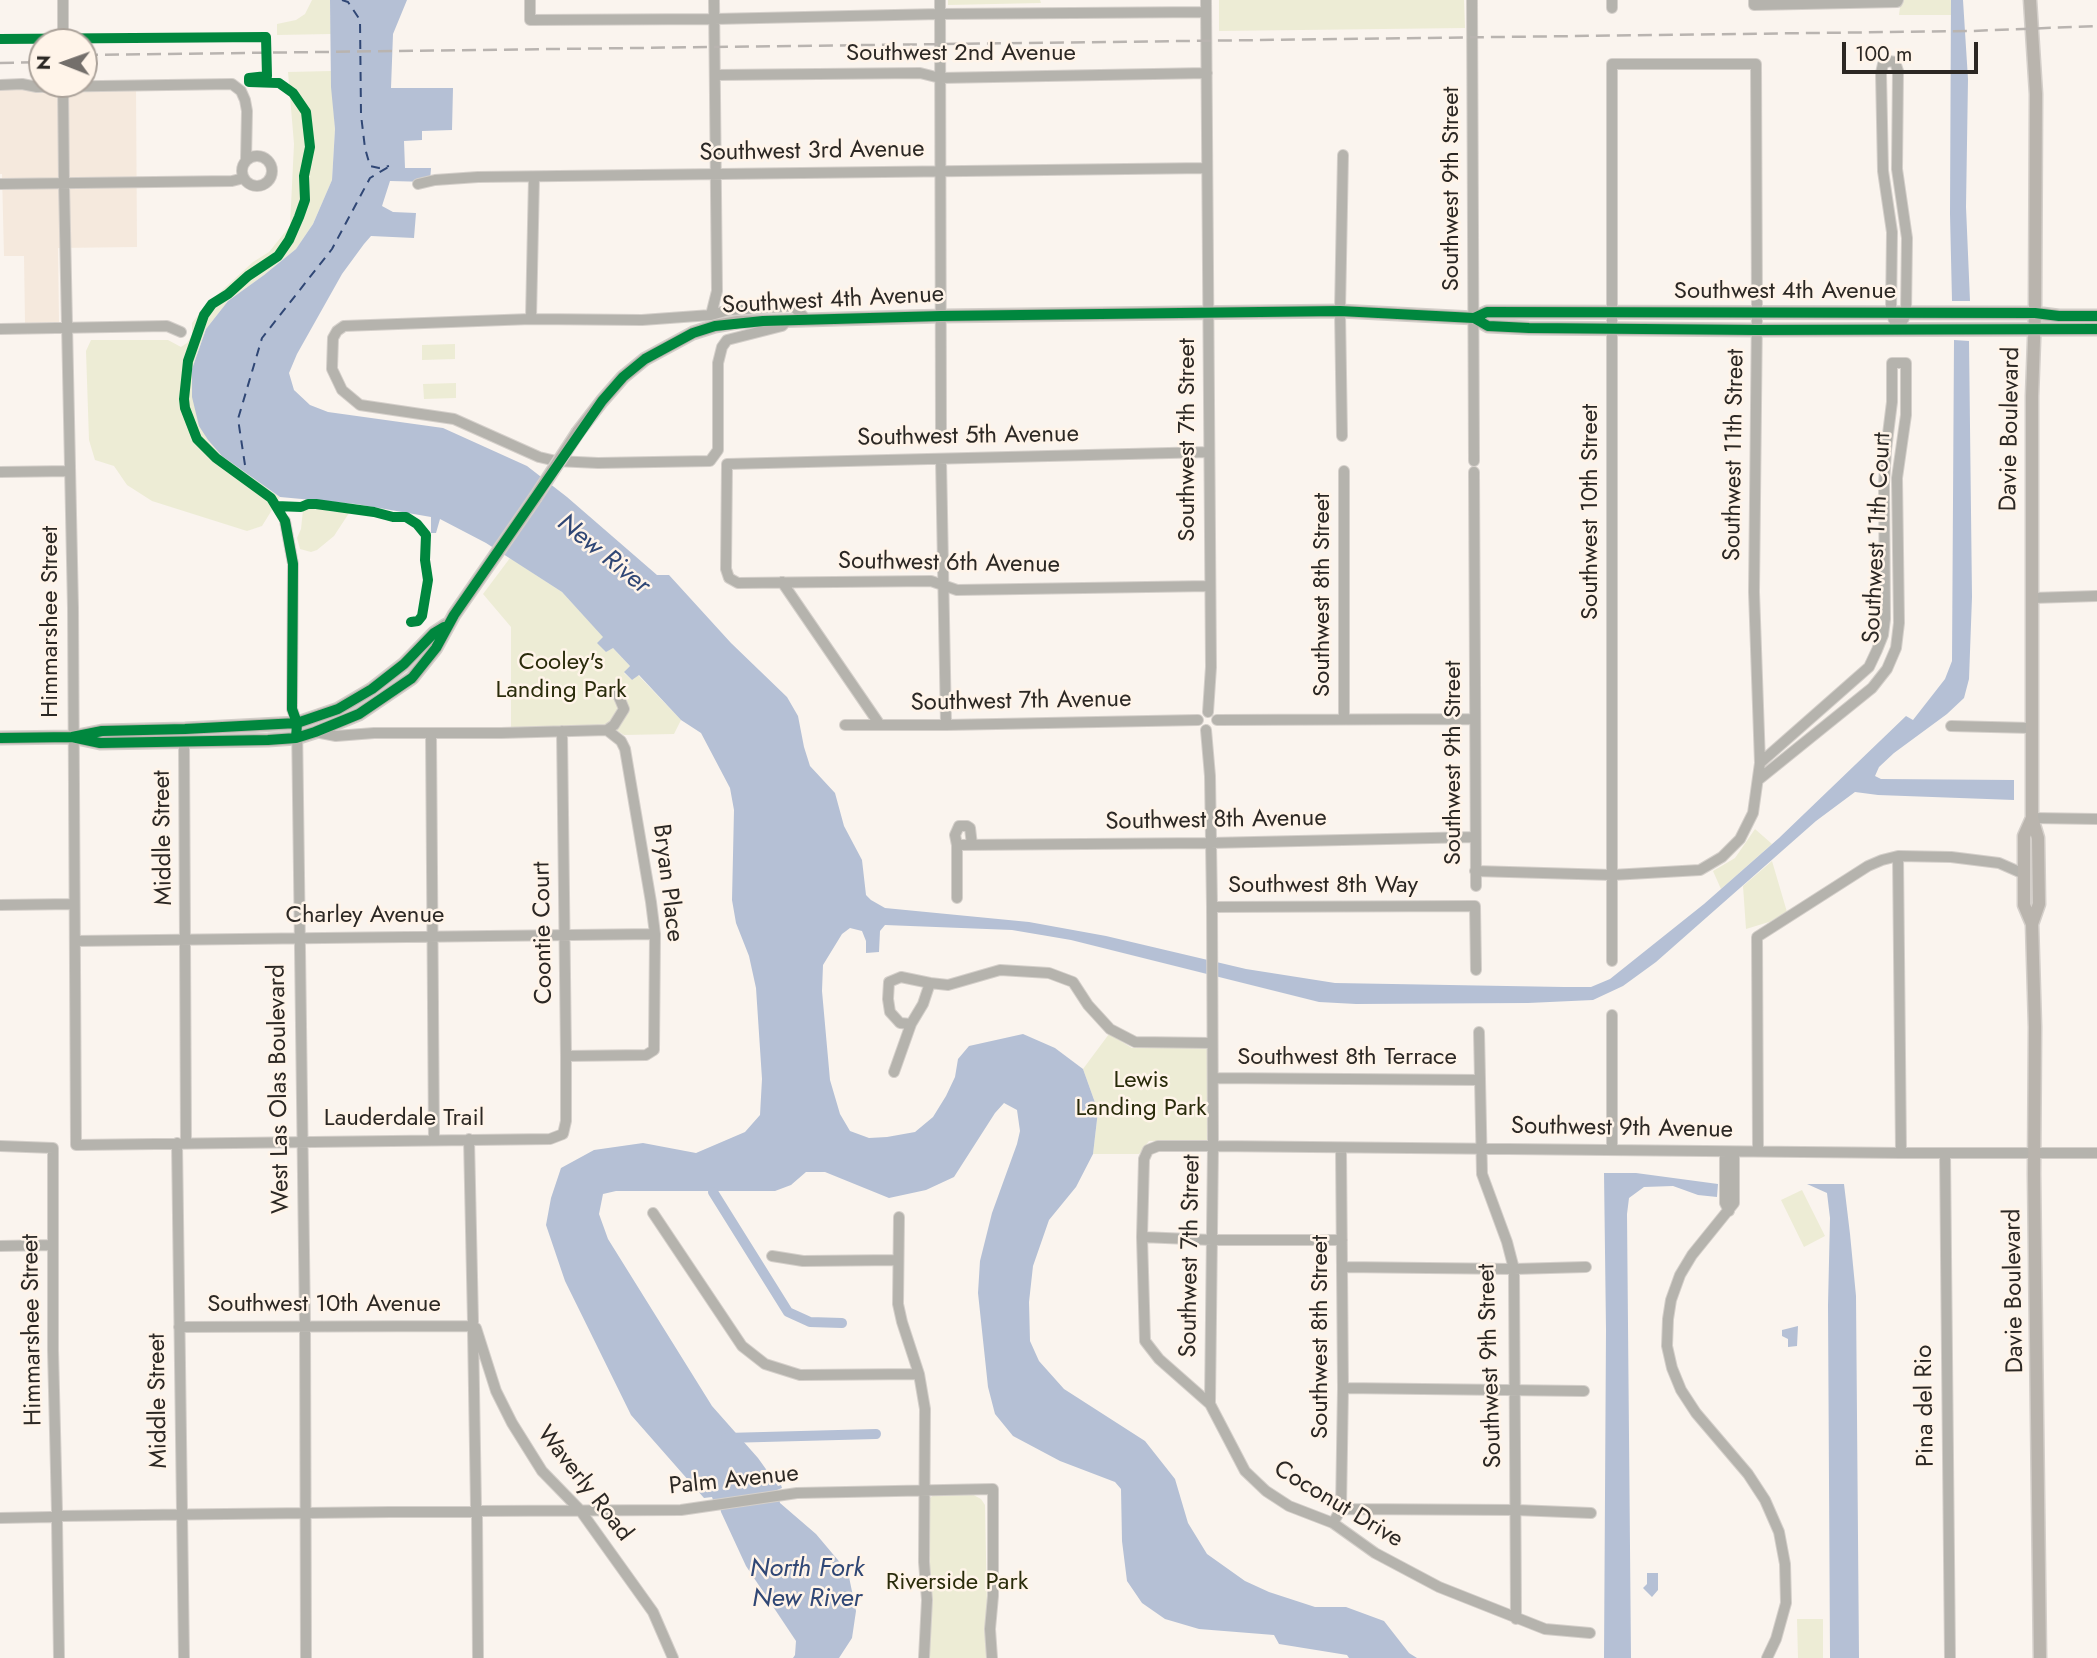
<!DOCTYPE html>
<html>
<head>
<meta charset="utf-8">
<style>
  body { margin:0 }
  #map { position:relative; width:2097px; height:1658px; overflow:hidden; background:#faf4ee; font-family:Jost,sans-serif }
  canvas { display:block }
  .north { position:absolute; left:28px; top:28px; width:70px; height:70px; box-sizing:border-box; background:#fff4e9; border:2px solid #aba29a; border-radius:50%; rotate:271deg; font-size:19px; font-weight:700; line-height:28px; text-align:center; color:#2c2824 }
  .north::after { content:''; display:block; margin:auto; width:24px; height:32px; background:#746f6b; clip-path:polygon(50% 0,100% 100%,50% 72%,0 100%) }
  .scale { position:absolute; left:1842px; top:42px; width:136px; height:32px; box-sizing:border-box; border:4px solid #2c2824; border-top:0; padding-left:9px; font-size:21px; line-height:24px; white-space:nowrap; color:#2c2824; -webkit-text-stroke:5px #fff4e9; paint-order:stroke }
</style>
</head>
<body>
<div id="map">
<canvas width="2097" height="1658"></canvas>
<div class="north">N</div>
<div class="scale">100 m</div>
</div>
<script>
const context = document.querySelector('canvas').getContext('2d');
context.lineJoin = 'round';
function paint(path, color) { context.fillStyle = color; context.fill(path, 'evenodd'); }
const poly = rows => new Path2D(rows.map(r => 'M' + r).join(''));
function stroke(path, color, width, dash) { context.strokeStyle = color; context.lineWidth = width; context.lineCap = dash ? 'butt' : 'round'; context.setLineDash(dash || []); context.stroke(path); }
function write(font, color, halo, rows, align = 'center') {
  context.font = font + ' Jost,sans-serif'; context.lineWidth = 5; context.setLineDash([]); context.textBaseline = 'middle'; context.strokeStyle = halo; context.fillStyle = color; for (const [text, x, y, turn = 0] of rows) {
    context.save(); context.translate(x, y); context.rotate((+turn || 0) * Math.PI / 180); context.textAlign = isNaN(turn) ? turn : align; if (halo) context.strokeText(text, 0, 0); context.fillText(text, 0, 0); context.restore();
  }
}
paint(poly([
  [136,87,137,247,58,248,59,322,25,323,24,256,4,256,2,174,0,174,0,90]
]), '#f5e9dd');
paint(poly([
  [312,0,330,0,331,34,277,35,277,24,296,20,305,14],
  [948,0,1040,0,1041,3,948,5],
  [1219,0,1464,0,1465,28,1219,31],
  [1901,0,1951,0,1951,15,1899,15],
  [331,71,335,129,332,180,313,224,296,249,264,275,228,301,206,329,192,369,208,440,222,456,280,497,262,526,247,531,152,501,127,485,114,466,95,460,89,440,86,351,91,340,168,340,181,347,187,343,192,335,192,323,208,303,253,262,269,252,290,226,294,144,288,72],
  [455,344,455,359,422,360,422,345],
  [456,383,456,398,424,399,423,384],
  [309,506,333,512,351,510,334,536,317,550,311,552,300,549,297,538,301,529,303,510],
  [510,558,562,592,604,637,598,643,606,652,612,647,630,666,624,673,632,680,638,675,681,720,674,734,624,735,612,727,511,728,511,627,483,594],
  [1755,829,1772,844,1721,889,1713,871,1735,858],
  [1772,861,1787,912,1769,922,1746,929,1743,886],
  [1109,1034,1132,1048,1208,1048,1209,1141,1149,1141,1139,1154,1093,1154,1098,1111,1083,1069],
  [1802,1190,1825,1236,1804,1247,1781,1200],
  [968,1492,981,1499,985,1505,988,1658,929,1658,926,1508,929,1499,936,1493],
  [1797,1619,1823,1619,1823,1658,1798,1658]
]), '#edecd5');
paint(poly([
  [330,0,407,0,393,34,391,88,453,88,452,130,422,131,422,140,404,141,405,168,431,168,430,182,390,181,382,206,393,212,416,213,414,238,371,236,364,244,342,274,297,354,289,373,294,390,310,405,328,412,443,428,527,466,567,497,657,575,669,575,731,643,787,697,798,716,804,747,810,766,835,793,844,826,862,860,866,895,871,900,885,908,1029,922,1106,936,1246,969,1335,983,1564,987,1591,987,1610,979,1704,904,1779,838,1906,716,1913,720,1945,679,1952,661,1954,340,1969,341,1972,597,1969,679,1964,698,1947,714,1894,753,1879,767,1875,776,1881,779,2014,780,2014,800,1878,795,1855,792,1816,821,1656,962,1623,986,1593,1000,1528,1003,1356,1004,1319,1002,1071,940,1012,930,885,925,880,931,879,952,866,953,866,941,862,931,850,928,842,934,823,965,822,991,830,1080,840,1114,850,1131,869,1138,887,1137,915,1132,933,1117,946,1096,955,1077,958,1059,969,1046,1023,1034,1055,1048,1083,1069,1098,1111,1093,1154,1076,1187,1049,1220,1033,1266,1029,1302,1030,1341,1039,1361,1064,1389,1145,1441,1175,1479,1188,1523,1207,1554,1245,1581,1269,1592,1315,1607,1346,1607,1384,1621,1409,1653,1417,1658,1349,1658,1347,1655,1279,1644,1274,1635,1199,1629,1165,1619,1142,1603,1127,1581,1122,1541,1121,1489,1115,1482,1060,1461,1013,1436,995,1414,988,1387,978,1293,980,1261,992,1213,1017,1144,1020,1131,1017,1110,1004,1103,995,1113,954,1177,926,1190,889,1198,825,1172,806,1172,791,1185,775,1191,616,1191,603,1194,599,1214,608,1239,712,1406,758,1458,778,1486,781,1485,782,1488,777,1490,780,1503,816,1534,848,1572,856,1611,852,1638,839,1658,793,1658,795,1655,796,1641,746,1566,721,1512,719,1500,713,1500,712,1497,704,1498,631,1415,565,1281,546,1225,551,1198,561,1168,594,1150,643,1143,696,1153,745,1132,760,1115,762,1079,756,988,749,956,736,923,732,900,734,810,730,788,701,733,681,720,639,675,632,680,624,672,630,666,613,648,606,652,597,643,603,637,562,592,486,543,440,519,436,533,431,533,431,517,356,504,280,497,222,456,208,440,199,426,192,397,192,369,206,329,228,301,264,275,296,249,313,224,332,180,335,129,331,87],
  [1951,0,1963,0,1968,79,1966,207,1970,301,1952,301,1950,214],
  [1604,1173,1636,1173,1718,1184,1717,1197,1698,1195,1673,1186,1644,1187,1629,1198,1627,1214,1631,1658,1604,1658,1606,1330],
  [1807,1184,1844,1184,1850,1234,1856,1296,1859,1658,1830,1658,1828,1305,1830,1218,1827,1193],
  [1798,1326,1797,1346,1788,1347,1788,1339,1782,1336,1782,1330],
  [1647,1573,1658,1573,1658,1590,1652,1597,1643,1588,1647,1584]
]), '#b5c0d5');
stroke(poly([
  [713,1192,788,1312,810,1322,842,1323],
  [726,1438,876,1434]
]), '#b5c0d5', 10);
stroke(poly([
  [342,0,348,2,360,20,361,115,365,148,370,166,379,168,389,166],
  [245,465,238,419,262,338,332,249,370,178,390,166]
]), '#304775', 2, [9, 7]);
const minor = poly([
  [63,0,63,42],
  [530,0,530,20,714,19,940,14,1206,12],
  [940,0,941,434],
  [1206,0,1211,667,1208,712],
  [1472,0,1474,461],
  [1612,0,1612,8],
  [1754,0,1754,5,1897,2,1898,0],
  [1889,61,1895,62,1898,71,1897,169,1907,238,1906,314,1898,330,1891,313,1892,232,1883,171,1881,73,1883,64,1889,61],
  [716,75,920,73,940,78,1207,73],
  [63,84,64,183,73,608,76,1145,550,1139,563,1134,566,1121,566,1056,562,731],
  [0,85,22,84,37,87,232,84,241,91,245,100,247,111,246,160],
  '242 171a15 15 0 1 1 30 0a15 15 0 1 1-30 0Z',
  [0,184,232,181,244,178],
  [418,184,435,180,478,177,1207,168],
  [711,315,717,291,714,0],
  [531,319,534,177],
  [788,320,782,326,727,340,722,347,718,363,718,450,710,461,598,463,556,461,539,457,454,419,360,405,342,390,332,369,333,338,337,331,344,326,531,319,642,320,711,315,729,310,793,306,806,319],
  [0,329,167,326,181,332],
  [1342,436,1340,311,1343,155],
  [1209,452,727,464,726,569,729,578,738,583,931,581,957,590,1210,586],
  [941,459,946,725],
  [1344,471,1344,719],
  [0,472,70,471],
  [1474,472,1476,886],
  [285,521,293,564,292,709,297,723,305,1326,306,1658],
  [782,582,880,725],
  [2032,598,2097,596],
  [1217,720,1474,719],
  [845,725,946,725,1198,720],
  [1951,726,2031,728],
  [1206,730,1210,776,1212,907,1213,1146,1210,1404],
  [316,732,336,736,374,733,501,733,607,730,614,725,624,709,616,690],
  [431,734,434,1140],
  [184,742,186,1143],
  [1758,780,1872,688,1887,669,1896,648,1899,623,1897,478,1906,415,1906,363,1892,363,1892,402,1886,450,1884,484,1885,619,1883,635,1877,650,1869,667,1760,763],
  [2032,818,2097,819],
  [957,845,1210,843,1475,837],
  [1898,856,1901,1153],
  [1475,871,1612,875,1700,870,1722,857,1740,839,1753,813,1760,763,1754,592,1757,313,1756,64,1612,64,1612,961],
  [957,898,957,845,955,835,959,826,967,826,970,828,972,845],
  [0,905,74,904],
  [1212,907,1475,906,1476,970],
  [75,941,655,934],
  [901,977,930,983,923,1004,911,1024,900,1023,890,1012,888,999,889,982,901,977],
  [930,983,948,985,1000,970,1049,973,1073,982,1088,1005,1110,1029,1135,1042,1212,1043],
  [1612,1015,1612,1149],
  [1479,1032,1482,1174,1507,1242,1514,1269,1516,1619],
  [566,1056,646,1055,654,1050,655,934,651,902,625,749,621,741,607,730],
  [894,1072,911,1024],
  [1213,1078,1480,1080],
  [469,1139,473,1322],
  [177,1143,184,1658],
  [0,1146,53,1148,53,1350,57,1512],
  [1758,1150,1757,937,1868,866,1882,860,1898,856,1951,857,1999,863,2024,874],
  [1725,1152,1725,1203,1729,1211],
  [1734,1152,1734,1203,1692,1255,1680,1275,1671,1300,1668,1319,1667,1346,1672,1368,1681,1390,1696,1413,1748,1474,1765,1500,1779,1532,1785,1564,1786,1603,1776,1639,1767,1658],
  [1945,1153,1950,1658],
  [653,1213,742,1346,765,1364,800,1375,919,1374],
  [899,1217,898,1304,902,1322,919,1374,925,1409,924,1562,927,1600,924,1658],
  [1142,1237,1212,1240,1342,1240],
  [0,1246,53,1245],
  [772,1256,803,1261,898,1260],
  [1342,1267,1514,1269,1586,1267],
  [179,1327,470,1326],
  [476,1328,496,1391,512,1423,542,1471,580,1510,653,1612,673,1658],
  [473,1330,476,1508],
  [1343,1388,1584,1391],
  [1341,1509,1516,1510,1591,1513],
  [480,1511,681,1510,797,1493,993,1489,993,1596,990,1629,992,1658],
  [61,1516,390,1512,472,1512],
  [477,1516,478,1658],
  [0,1518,51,1517],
  [57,1521,59,1658],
  [1333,1523,1341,1509,1343,1388,1341,1148],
  [1590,1633,1545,1629,1439,1587,1375,1553,1333,1523,1289,1506,1266,1491,1245,1471,1210,1404,1159,1359,1145,1341,1142,1237,1144,1159,1148,1150,1158,1146,1213,1146,1901,1153,2097,1153]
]);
const major = poly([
  [2030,0,2036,94,2035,313,2032,396,2032,818,2038,838,2039,904,2032,924],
  [1474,318,1488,326,1529,328,1757,330,2097,329],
  [578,432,602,401,623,377,645,359,693,333,715,326,738,322,941,316,1340,311,1474,318,1487,312,2035,313,2059,316,2097,316],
  [72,737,100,743,268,740,296,738,315,732,359,714,412,678,436,648,454,615,535,498],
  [0,738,72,737,102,731,185,729,297,723,338,709,372,689,404,664,434,633,446,625],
  [2032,818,2024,836,2024,905,2032,924,2035,1027,2034,1174,2040,1658]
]);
stroke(minor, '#d4cfca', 12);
stroke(major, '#d4cfca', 15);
stroke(minor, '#b5b3ad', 10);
stroke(major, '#b9b4ad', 12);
stroke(poly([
  [84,55,1971,31,2097,26],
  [0,63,42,62]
]), '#b9b4b0', 2.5, [14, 7]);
const majorBridge = poly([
  [535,498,578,432]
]);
stroke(majorBridge, '#d4cfca', 15, []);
stroke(majorBridge, '#b9b4ad', 12);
stroke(poly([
  [0,39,266,37,267,76,249,78,249,82,279,83,293,93,306,112,310,147,304,176,305,200,299,217,289,240,278,256,248,276,228,294,212,304,204,315,188,361,184,399,185,408,197,439,216,458,271,498,285,521,293,564,292,709,297,723,296,738],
  [1474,318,1488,326,1529,328,1757,330,2097,329],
  [276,506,301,507,308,504,316,504,374,512,393,517,406,517,417,524,426,535,425,560,428,580,422,616,418,621,411,622],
  [72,737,100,743,268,740,296,738,315,732,359,714,412,678,436,648,454,615,602,401,623,377,645,359,693,333,715,326,763,321,941,316,1340,311,1474,318,1487,312,2035,313,2059,316,2097,316],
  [0,738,72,737,102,731,185,729,297,723,338,709,372,689,404,664,434,633,444,627]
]), '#00873e', 10);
write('24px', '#2c2824', '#fff4e9', [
  ["Southwest 2nd Avenue",961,54],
  ["Southwest 3rd Avenue",812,152,-1],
  ["Southwest 9th Street",1452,189,-90],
  ["Southwest 4th Avenue",1785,292],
  ["Southwest 4th Avenue",833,301,-3],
  ["Davie Boulevard",2011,429,-89],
  ["Southwest 5th Avenue",968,437,-1],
  ["Southwest 7th Street",1188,440,-90],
  ["Southwest 11th Street",1735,455,-89],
  ["Southwest 10th Street",1591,512,-90],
  ["Southwest 11th Court",1878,538,-87],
  ["Southwest 6th Avenue",949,564,1],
  ["Southwest 8th Street",1323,595,-90],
  ["Himmarshee Street",51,622,-90],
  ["Southwest 7th Avenue",1021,702,-1],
  ["Southwest 9th Street",1454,763,-90],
  ["Southwest 8th Avenue",1216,821,-1],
  ["Middle Street",164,838,-91],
  ["Bryan Place",667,883,83],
  ["Southwest 8th Way",1323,886],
  ["Charley Avenue",365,916],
  ["Coontie Court",544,933,-91],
  ["Southwest 8th Terrace",1347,1058],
  ["West Las Olas Boulevard",280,1089,-91],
  ["Lauderdale Trail",404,1119],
  ["Southwest 9th Avenue",1622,1129,1],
  ["Southwest 7th Street",1191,1256,-89],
  ["Davie Boulevard",2015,1291,-91],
  ["Southwest 10th Avenue",324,1305],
  ["Himmarshee Street",33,1330,-91],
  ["Southwest 8th Street",1321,1337,-90],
  ["Southwest 9th Street",1491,1366,-92],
  ["Middle Street",159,1401,-91],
  ["Pina del Rio",1926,1406,-91],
  ["Palm Avenue",734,1481,-6],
  ["Waverly Road",584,1484,52],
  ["Coconut Drive",1338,1505,31]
]);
write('24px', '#2a2c0b', '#fff4e9', [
  ["Cooley's",561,663],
  ["Landing Park",561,691],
  ["Lewis",1141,1081],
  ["Landing Park",1141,1109],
  ["Riverside Park",957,1583]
]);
write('italic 26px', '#304775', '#fff4e9', [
  ["New River",603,555,39],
  ["North Fork",807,1570],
  ["New River",807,1600]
]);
</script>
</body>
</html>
